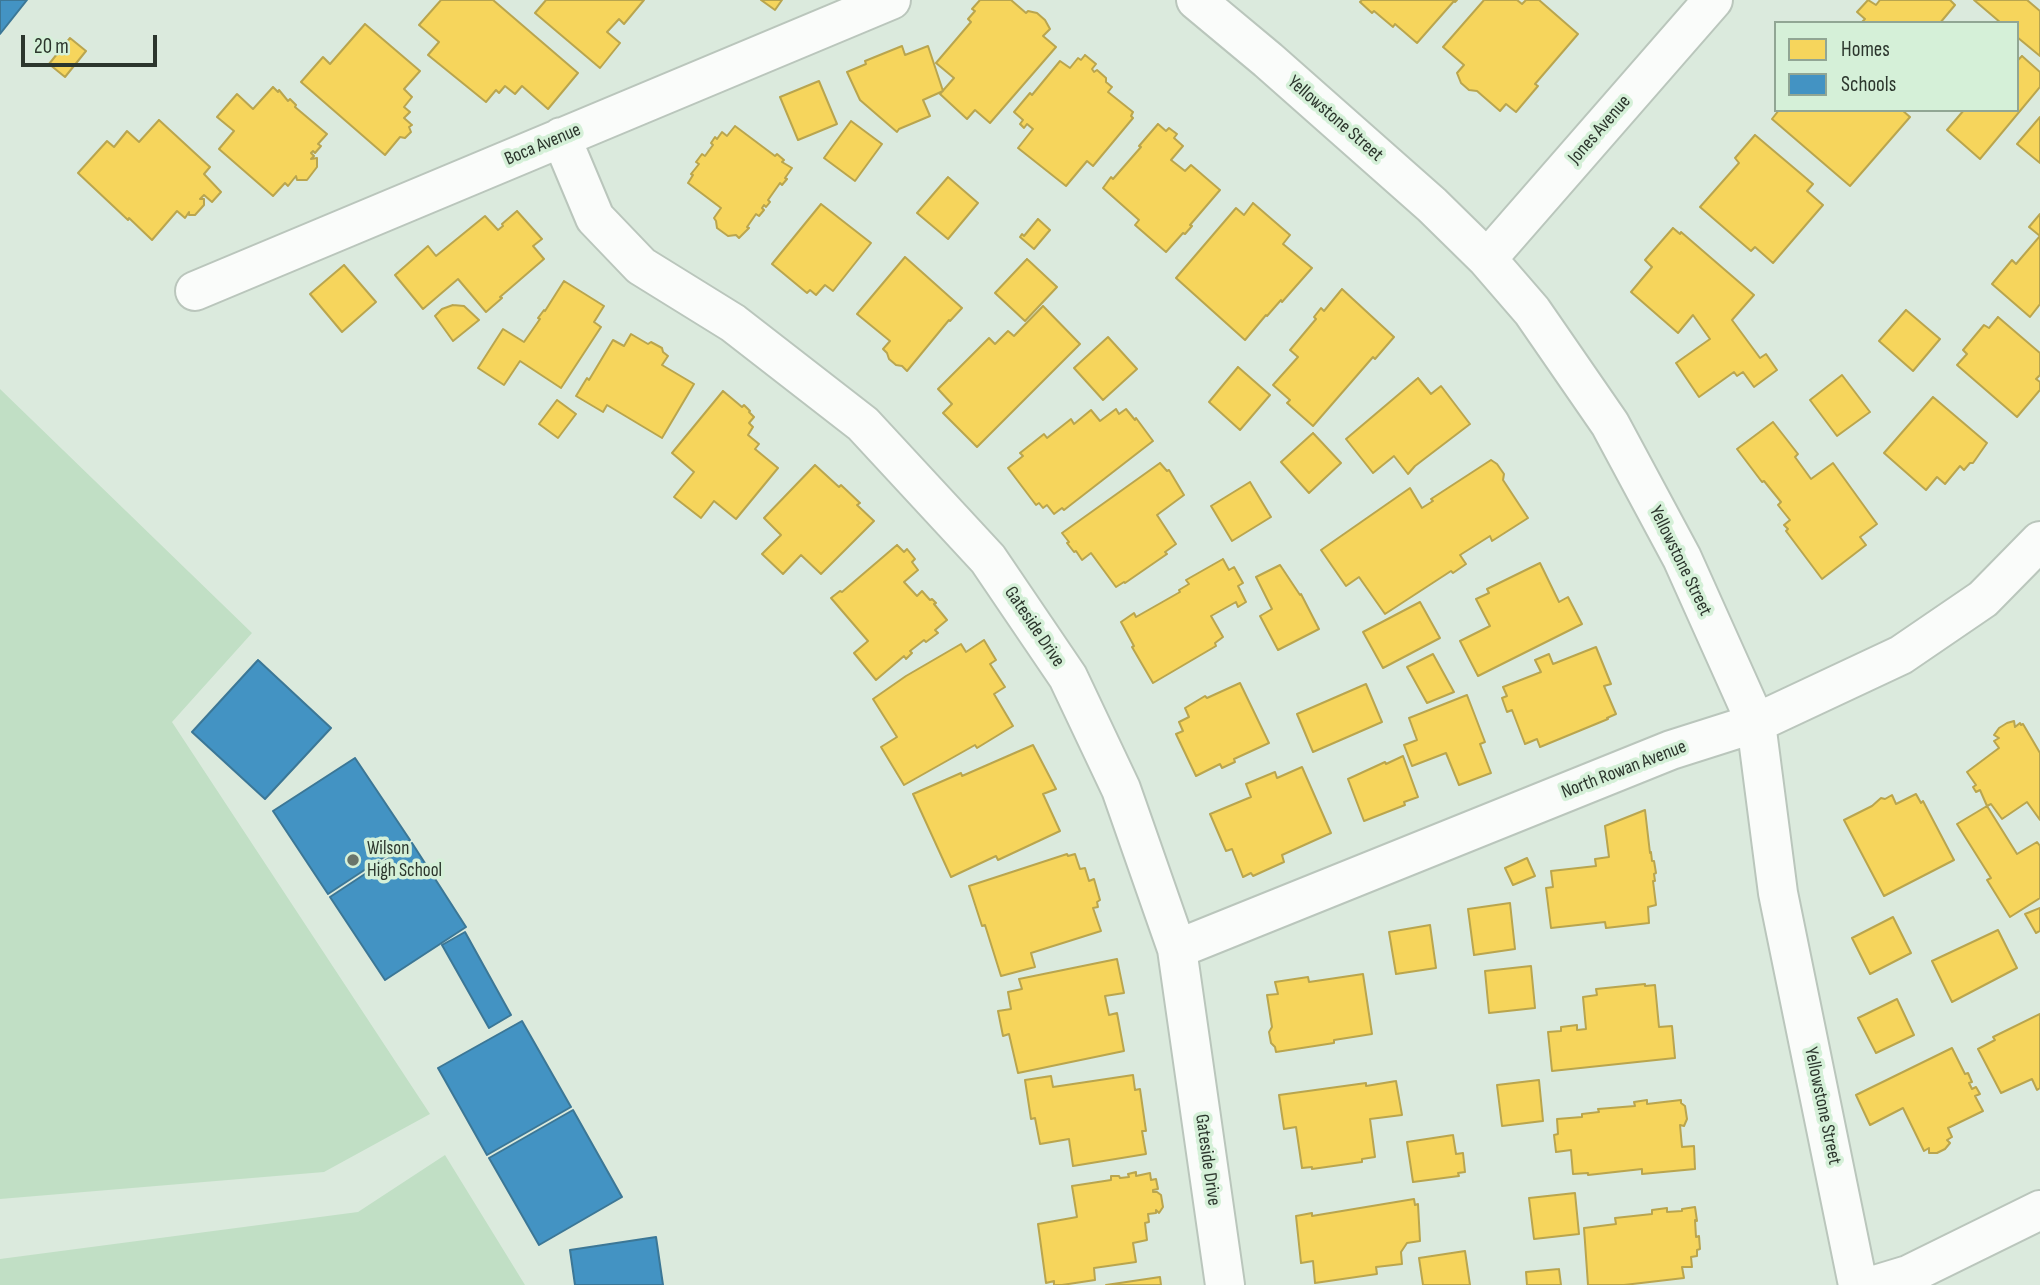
<!DOCTYPE html>
<html>
<head>
<meta charset="utf-8">
<style>
  body { margin:0 }
  #map { position:relative; width:2040px; height:1285px; overflow:hidden; background:#dbeadd; font-family:"Sofia Sans Condensed",sans-serif }
  canvas { display:block }
  .legend { position:absolute; left:1774px; top:21px; width:245px; height:91px; box-sizing:border-box; background:#d5f0d8; border:2px solid #91a694; margin:0; padding:9px 12px; list-style:none; font-size:21px; color:#2c362d }
  .legend li { display:flex; align-items:center; gap:14px; height:35px }
  .legend b { width:35px; border:2px solid #91a694 }
  .scale { position:absolute; left:21px; top:35px; width:136px; height:32px; box-sizing:border-box; border:4px solid #2c362d; border-top:0; padding-left:9px; font-size:21px; line-height:24px; white-space:nowrap; color:#2c362d; -webkit-text-stroke:5px #d5f0d8; paint-order:stroke }
</style>
</head>
<body>
<div id="map">
<canvas width="2040" height="1285"></canvas>
<ul class="legend">
<li><b style="height:19px;background:#f6d55c"></b>Homes</li>
<li><b style="height:19px;background:#4393c3"></b>Schools</li>
</ul>
<div class="scale">20 m</div>
</div>
<script>
const context = document.querySelector('canvas').getContext('2d');
context.lineJoin = 'round';
function paint(path, color) { context.fillStyle = color; context.fill(path, 'evenodd'); }
const poly = rows => new Path2D(rows.map(r => 'M' + r).join(''));
function stroke(path, color, width, dash) { context.strokeStyle = color; context.lineWidth = width; context.lineCap = dash ? 'butt' : 'round'; context.setLineDash(dash || []); context.stroke(path); }
function write(font, color, halo, rows, align = 'center') {
  context.font = font + ' "Sofia Sans Condensed",sans-serif'; context.lineWidth = 7; context.setLineDash([]); context.textBaseline = 'middle'; context.strokeStyle = halo; context.fillStyle = color; for (const [text, x, y, turn = 0] of rows) {
    context.save(); context.translate(x, y); context.rotate((+turn || 0) * Math.PI / 180); context.textAlign = isNaN(turn) ? turn : align; if (halo) context.strokeText(text, 0, 0); context.fillText(text, 0, 0); context.restore();
  }
}
paint(poly([
  [0,389,252,633,172,722,430,1114,324,1172,0,1199],
  [445,1155,525,1285,0,1285,0,1259,358,1212]
]), '#c1dfc5');
const homes = poly([
  [441,0,493,0,578,73,548,109,522,86,515,94,505,86,499,93,496,90,486,102,428,55,439,42,419,25,441,0],
  [546,0,644,0,624,24,619,19,607,32,620,43,600,68,535,13,546,0],
  [761,0,782,0,775,10,761,0],
  [980,0,1011,0,1026,13,1028,11,1037,13,1045,20,1050,29,1043,36,1056,47,990,123,975,110,967,119,940,94,954,78,936,63,971,22,968,19,975,11,972,9,980,0],
  [1362,0,1457,0,1455,2,1454,1,1417,43,1395,24,1393,27,1374,11,1372,13,1360,2,1362,0],
  [1484,0,1517,0,1522,4,1526,0,1539,0,1578,34,1535,84,1538,86,1516,112,1506,104,1500,111,1477,91,1469,90,1461,83,1457,73,1464,65,1443,47,1484,0],
  [1868,0,1876,5,1880,0,1950,0,1955,5,1940,23,1861,23,1865,19,1857,12,1868,0],
  [1974,0,2027,0,2040,11,2040,56,2017,37,2017,23,2001,23,1974,0],
  [365,24,420,71,404,89,412,97,404,107,410,112,404,118,412,125,409,127,411,132,405,138,400,137,385,155,301,82,323,57,330,64,365,24],
  [70,38,86,51,65,77,49,64,70,38],
  [902,46,905,55,928,46,943,91,923,100,930,116,899,129,897,132,860,100,847,72,866,64,865,61,902,46],
  [1085,55,1096,64,1092,69,1094,72,1097,70,1106,78,1106,82,1112,87,1108,92,1133,112,1131,116,1133,118,1093,166,1087,161,1066,186,1018,148,1033,129,1027,124,1024,128,1020,124,1023,120,1014,112,1030,93,1032,95,1060,61,1070,68,1078,58,1081,60,1085,55],
  [2022,56,2040,72,2040,87,1980,159,1947,130,1964,110,2017,110,2017,61,2022,56],
  [819,81,837,124,798,140,780,97,819,81],
  [273,87,278,92,279,90,288,101,290,99,296,105,295,107,327,134,318,144,321,146,315,153,313,151,311,153,314,156,311,159,317,158,317,167,307,180,297,180,296,176,288,186,285,183,273,196,219,149,234,131,217,117,237,94,253,109,273,87],
  [1779,110,1902,110,1910,117,1850,186,1772,119,1779,110],
  [2040,117,2040,163,2017,144,2040,117],
  [159,120,210,167,204,174,221,192,212,202,204,195,200,199,204,199,204,205,195,215,189,215,189,212,185,218,177,211,152,240,129,218,128,220,78,173,107,141,114,147,127,131,139,142,159,120],
  [851,121,882,144,855,181,824,158,851,121],
  [1158,124,1166,131,1169,128,1177,134,1174,138,1183,146,1171,160,1185,171,1191,165,1220,190,1190,225,1192,226,1185,234,1183,233,1166,252,1135,225,1139,220,1103,188,1111,177,1113,179,1141,147,1139,146,1158,124],
  [735,126,775,156,777,154,784,160,782,162,792,168,785,178,787,179,782,185,780,183,768,200,770,202,766,207,764,205,762,208,764,210,759,216,756,214,747,227,749,228,739,238,736,235,728,236,717,228,716,221,714,218,721,208,688,183,693,175,691,174,699,164,696,162,702,154,705,156,713,145,711,143,715,137,717,139,722,132,727,136,735,126],
  [1755,135,1813,184,1807,191,1823,205,1773,263,1755,247,1751,251,1700,207,1739,163,1735,158,1755,135],
  [948,177,978,203,948,239,917,213,948,177],
  [1253,203,1290,235,1283,244,1312,268,1282,302,1281,300,1267,316,1266,315,1245,340,1176,278,1236,208,1244,215,1253,203],
  [821,204,871,243,833,291,825,285,816,295,810,290,807,293,772,264,821,204],
  [517,211,542,239,533,246,544,259,500,297,502,298,486,312,458,279,423,309,395,275,428,246,436,256,485,216,498,230,503,226,502,224,517,211],
  [2040,214,2040,304,2030,317,1992,284,2012,260,2016,264,2040,236,2029,227,2040,214],
  [1038,219,1050,230,1034,249,1020,237,1022,234,1024,236,1038,219],
  [1673,228,1680,234,1681,232,1754,295,1732,320,1760,358,1766,354,1777,370,1754,387,1743,372,1737,376,1734,372,1699,397,1676,363,1710,339,1693,315,1678,333,1631,292,1652,267,1645,260,1673,228],
  [905,257,962,308,950,321,949,320,907,371,902,366,896,365,889,359,887,353,883,349,890,341,857,314,905,257],
  [1027,259,1057,287,1025,321,995,293,1027,259],
  [344,265,376,302,342,332,310,294,344,265],
  [564,281,604,306,594,322,601,327,561,388,520,361,504,385,478,368,503,329,524,342,540,319,538,318,544,310,545,311,564,281],
  [1342,289,1394,337,1375,359,1373,357,1313,426,1287,403,1290,400,1273,385,1298,357,1290,350,1316,319,1314,317,1321,308,1324,311,1342,289],
  [453,305,464,306,479,320,453,341,435,316,442,309,453,305],
  [1043,306,1080,344,977,447,943,413,952,404,938,389,989,338,995,344,1008,331,1014,336,1043,306],
  [1906,310,1940,339,1913,371,1879,341,1906,310],
  [1998,317,2040,353,2040,375,2036,379,2040,382,2040,390,2017,417,1957,365,1967,354,1963,350,1984,325,1989,328,1998,317],
  [631,334,648,344,651,342,662,348,663,352,668,356,662,365,694,384,662,438,607,405,603,412,576,396,587,378,589,380,613,340,624,346,631,334],
  [1108,337,1137,369,1103,400,1074,368,1108,337],
  [1238,367,1270,395,1240,430,1209,402,1238,367],
  [1842,375,1870,412,1837,436,1810,400,1842,375],
  [1418,378,1431,394,1441,386,1470,424,1415,466,1408,474,1394,456,1373,473,1346,439,1418,378],
  [723,391,742,407,744,405,750,411,749,412,754,417,749,423,753,427,748,435,759,444,755,449,778,468,736,519,714,501,701,518,674,497,694,472,672,453,723,391],
  [1933,397,1987,443,1973,463,1970,463,1964,470,1960,466,1945,484,1937,477,1926,490,1884,453,1933,397],
  [557,400,576,414,558,438,539,424,557,400],
  [1116,409,1119,414,1126,409,1135,420,1136,418,1153,441,1064,510,1062,508,1054,514,1047,505,1043,508,1039,503,1036,505,1008,468,1023,456,1020,453,1044,434,1047,438,1071,419,1074,424,1091,410,1100,421,1116,409],
  [1773,422,1798,454,1795,457,1811,479,1833,463,1877,524,1860,537,1866,545,1822,579,1786,531,1788,529,1784,525,1790,520,1778,505,1781,502,1764,481,1762,482,1737,449,1773,422],
  [1313,433,1341,463,1309,493,1281,462,1313,433],
  [1491,460,1497,464,1504,474,1503,480,1528,518,1492,541,1490,536,1460,555,1466,564,1453,573,1451,571,1385,614,1359,577,1346,586,1321,550,1410,488,1422,508,1433,501,1431,499,1491,460],
  [1160,463,1167,471,1169,470,1184,495,1157,515,1176,544,1165,552,1167,554,1125,583,1124,582,1116,587,1091,553,1082,560,1076,551,1074,552,1067,543,1069,542,1062,533,1160,463],
  [815,465,839,487,841,485,860,503,857,505,874,521,821,574,801,555,783,574,762,554,781,535,764,518,815,465],
  [1250,482,1271,517,1232,541,1211,506,1250,482],
  [897,545,904,552,907,549,915,559,912,562,918,570,904,582,917,596,922,591,930,600,932,599,936,603,934,604,947,620,935,630,938,633,926,642,924,640,910,651,912,653,906,659,904,656,876,680,854,653,868,641,831,598,840,591,842,592,897,545],
  [1223,559,1229,570,1234,567,1243,583,1238,586,1246,602,1238,607,1236,602,1211,616,1223,637,1215,643,1216,646,1153,683,1132,647,1134,646,1121,622,1134,613,1136,617,1180,592,1179,590,1189,584,1186,580,1223,559],
  [1540,563,1559,602,1568,597,1582,624,1478,676,1460,641,1490,626,1476,599,1489,593,1487,589,1540,563],
  [1280,565,1300,595,1301,594,1319,629,1278,650,1260,616,1272,609,1256,577,1280,565],
  [1420,602,1440,638,1383,668,1363,632,1420,602],
  [984,640,996,660,990,664,1005,687,994,694,1013,726,977,748,975,745,904,785,881,747,897,737,873,699,906,676,961,644,966,652,984,640],
  [1596,647,1611,684,1604,686,1616,714,1607,718,1608,719,1540,747,1537,739,1525,744,1512,710,1507,712,1502,698,1507,696,1503,687,1541,672,1535,660,1549,654,1553,664,1596,647],
  [1433,654,1454,692,1427,703,1407,667,1433,654],
  [1240,683,1269,743,1234,759,1235,762,1222,768,1220,764,1196,776,1176,734,1183,731,1179,722,1189,717,1185,708,1205,696,1207,698,1240,683],
  [1366,684,1382,722,1313,752,1297,714,1366,684],
  [1467,695,1485,742,1480,744,1491,773,1459,785,1446,753,1412,766,1404,745,1417,740,1409,718,1467,695],
  [2014,721,2015,727,2020,723,2021,725,2023,724,2040,753,2040,820,2027,802,2002,819,1991,804,1987,806,1980,790,1976,792,1973,787,1976,785,1967,772,1999,748,1994,741,1999,738,1994,735,1999,728,2007,723,2014,721],
  [1033,745,1056,789,1043,794,1060,831,998,860,996,856,951,877,913,794,961,773,962,776,1033,745],
  [1403,756,1418,797,1404,802,1405,805,1364,821,1348,779,1385,762,1386,764,1403,756],
  [1302,767,1331,833,1282,855,1284,862,1253,876,1251,873,1243,877,1232,849,1226,851,1210,814,1251,797,1246,784,1275,772,1277,778,1302,767],
  [1916,794,1921,803,1923,801,1954,860,1884,896,1844,820,1872,806,1881,798,1885,799,1892,795,1896,804,1916,794],
  [1987,806,2017,854,2037,842,2040,846,2040,898,2010,917,1987,880,1991,878,1957,824,1987,806],
  [1645,810,1650,853,1651,852,1652,861,1654,861,1656,873,1654,874,1655,881,1653,881,1656,905,1648,907,1649,923,1606,928,1605,922,1551,928,1546,888,1553,887,1551,871,1596,866,1595,859,1609,857,1605,826,1645,810],
  [1067,854,1068,856,1075,854,1080,869,1085,868,1089,881,1094,879,1100,900,1097,902,1098,907,1093,908,1101,931,1031,953,1035,967,1001,976,985,925,982,926,969,886,1067,854],
  [1527,858,1535,876,1513,885,1505,868,1527,858],
  [1510,903,1515,949,1474,955,1468,909,1510,903],
  [2040,908,2040,931,2036,933,2025,914,2040,908],
  [1893,917,1911,953,1870,974,1852,938,1893,917],
  [1430,925,1436,968,1396,974,1389,932,1430,925],
  [1998,930,2017,968,1952,1002,1932,961,1998,930],
  [1117,959,1124,993,1105,996,1109,1015,1117,1013,1124,1051,1018,1073,1009,1034,1003,1036,998,1011,1011,1009,1008,992,1022,989,1019,979,1117,959],
  [1531,966,1535,1008,1489,1013,1485,971,1531,966],
  [1363,974,1372,1034,1334,1040,1334,1043,1276,1052,1275,1047,1271,1043,1269,1032,1272,1027,1267,995,1278,994,1275,982,1308,977,1309,982,1363,974],
  [1645,984,1645,986,1655,985,1659,1027,1672,1026,1675,1058,1552,1071,1548,1032,1561,1031,1561,1027,1577,1025,1577,1030,1586,1029,1583,997,1597,995,1596,989,1645,984],
  [1897,999,1914,1035,1876,1053,1858,1018,1897,999],
  [2040,1014,2040,1088,2037,1090,2032,1079,2001,1093,1978,1049,1995,1040,1993,1037,2040,1014],
  [1952,1048,1965,1074,1968,1073,1972,1082,1969,1083,1972,1089,1976,1087,1980,1094,1975,1096,1983,1111,1948,1128,1952,1137,1947,1140,1950,1143,1945,1149,1937,1153,1929,1153,1929,1148,1924,1151,1903,1108,1870,1125,1856,1095,1952,1048],
  [1133,1075,1135,1090,1140,1089,1146,1131,1142,1131,1146,1154,1073,1166,1069,1139,1040,1144,1035,1118,1031,1119,1025,1080,1051,1076,1053,1087,1133,1075],
  [1539,1080,1543,1121,1502,1126,1497,1085,1539,1080],
  [1396,1081,1402,1115,1370,1119,1375,1157,1362,1159,1362,1162,1312,1169,1312,1167,1302,1168,1296,1127,1284,1129,1279,1095,1366,1083,1366,1086,1396,1081],
  [1647,1100,1647,1104,1681,1100,1681,1103,1685,1106,1687,1119,1684,1126,1680,1125,1682,1147,1694,1146,1695,1169,1642,1174,1642,1169,1588,1175,1588,1173,1573,1174,1571,1150,1556,1152,1554,1135,1558,1134,1557,1119,1582,1117,1582,1114,1599,1112,1598,1109,1635,1106,1634,1102,1647,1100],
  [1453,1135,1456,1154,1463,1153,1465,1172,1458,1173,1459,1176,1413,1182,1407,1142,1453,1135],
  [1136,1172,1136,1176,1150,1173,1151,1180,1156,1179,1158,1189,1153,1190,1153,1192,1157,1192,1161,1195,1163,1207,1159,1213,1156,1210,1156,1213,1148,1214,1149,1222,1145,1223,1147,1240,1133,1243,1136,1262,1094,1268,1095,1280,1062,1285,1054,1285,1054,1281,1046,1283,1038,1224,1077,1217,1072,1186,1111,1180,1111,1176,1119,1176,1120,1178,1129,1177,1128,1174,1136,1172],
  [1575,1193,1579,1234,1534,1239,1529,1198,1575,1193],
  [1414,1199,1415,1205,1418,1204,1420,1241,1407,1243,1401,1252,1402,1264,1376,1267,1377,1274,1315,1283,1313,1261,1301,1263,1296,1216,1312,1213,1312,1216,1414,1199],
  [1695,1207,1697,1221,1695,1220,1696,1237,1699,1236,1700,1249,1697,1250,1697,1256,1691,1257,1692,1267,1682,1267,1684,1278,1624,1285,1588,1285,1584,1228,1616,1224,1615,1218,1652,1214,1652,1210,1667,1208,1667,1212,1682,1211,1682,1209,1695,1207],
  [1465,1251,1470,1285,1423,1285,1419,1258,1465,1251],
  [1559,1269,1561,1285,1527,1285,1526,1272,1559,1269],
  [1160,1277,1161,1285,1106,1285,1160,1277]
]);
paint(homes, '#f6d55c');
stroke(homes, '#b9a54e', 2);
const schools = poly([
  [0,0,27,0,0,34,0,0],
  [258,660,331,728,265,799,192,732,258,660],
  [355,758,410,840,328,894,273,811,355,758],
  [412,843,466,927,385,980,330,897,412,843],
  [465,932,511,1015,489,1028,442,945,465,932],
  [522,1021,571,1107,487,1155,438,1068,522,1021],
  [573,1110,622,1197,539,1245,489,1158,573,1110],
  [656,1237,663,1285,575,1285,570,1250,656,1237]
]);
paint(schools, '#4393c3');
stroke(schools, '#3c7796', 2);
const street = poly([
  [1196,0,1268,60,1432,205,1487,259,1532,311,1610,424,1682,558,1756,723,1778,893,1858,1285],
  [561,137,595,218,641,266,733,323,863,424,988,559,1068,677,1121,789,1177,949,1225,1285],
  [1487,259,1713,0],
  [195,291,891,0],
  [1177,949,1671,750,1756,723,1901,655,1983,599,2040,541],
  [1875,1285,1908,1275,2040,1210]
]);
stroke(street, '#bac6bc', 42);
stroke(street, '#fafcfa', 38);
for (const [x, y, r, color] of [
  [353,860,7,"#69756b"]
]) { const dot = new Path2D(); dot.arc(x, y, r, 0, 2 * Math.PI); context.fillStyle = color; context.fill(dot); stroke(dot, '#d5f0d8', 2.5); }
write('19px', '#2c362d', '#d5f0d8', [
  ["Yellowstone Street",1335,119,41],
  ["Jones Avenue",1600,130,-49],
  ["Boca Avenue",543,145,-23],
  ["Yellowstone Street",1680,561,64],
  ["Gateside Drive",1034,627,56],
  ["North Rowan Avenue",1624,770,-21],
  ["Yellowstone Street",1822,1106,78],
  ["Gateside Drive",1207,1160,82]
]);
write('19px', '#2c362d', '#d5f0d8', [
  ["Wilson",367,849],
  ["High School",367,871]
], 'left');
</script>
</body>
</html>
